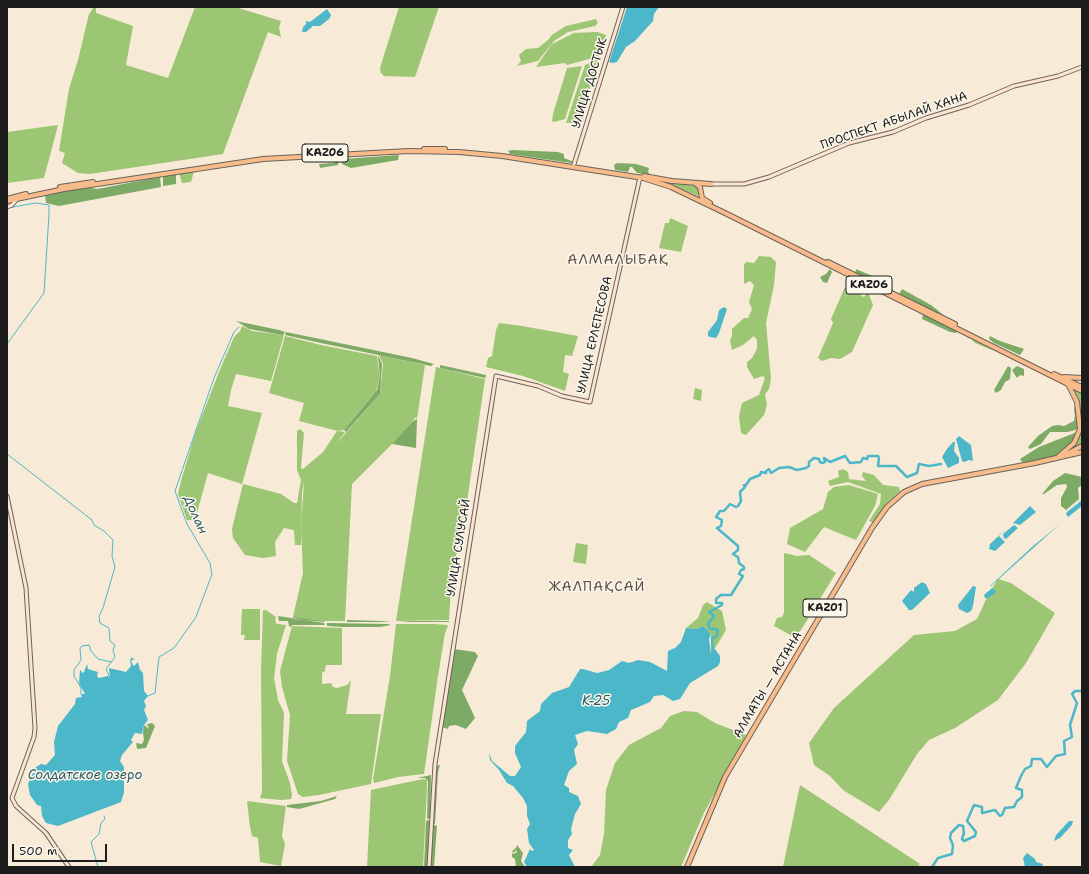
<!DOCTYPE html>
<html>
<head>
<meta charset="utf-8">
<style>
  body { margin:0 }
  #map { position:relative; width:1089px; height:874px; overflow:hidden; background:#f7ead6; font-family:"Shantell Sans",sans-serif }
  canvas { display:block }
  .frame { position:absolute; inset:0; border:8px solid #1c1c1c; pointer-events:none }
  .scale { position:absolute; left:12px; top:844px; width:95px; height:18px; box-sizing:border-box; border:2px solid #1c1c1c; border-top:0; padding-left:5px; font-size:12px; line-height:14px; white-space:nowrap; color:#1c1c1c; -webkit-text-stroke:3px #fbf7ec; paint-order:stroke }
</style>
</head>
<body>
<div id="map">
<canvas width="1089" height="874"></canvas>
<div class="frame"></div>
<div class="scale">500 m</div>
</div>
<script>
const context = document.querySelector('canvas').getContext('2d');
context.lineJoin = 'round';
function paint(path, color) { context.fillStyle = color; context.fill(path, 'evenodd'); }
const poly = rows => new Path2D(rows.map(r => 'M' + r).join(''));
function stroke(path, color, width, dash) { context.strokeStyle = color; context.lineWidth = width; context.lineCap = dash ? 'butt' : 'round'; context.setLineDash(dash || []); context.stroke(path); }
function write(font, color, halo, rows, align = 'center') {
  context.font = font + ' "Shantell Sans",sans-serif'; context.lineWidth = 3; context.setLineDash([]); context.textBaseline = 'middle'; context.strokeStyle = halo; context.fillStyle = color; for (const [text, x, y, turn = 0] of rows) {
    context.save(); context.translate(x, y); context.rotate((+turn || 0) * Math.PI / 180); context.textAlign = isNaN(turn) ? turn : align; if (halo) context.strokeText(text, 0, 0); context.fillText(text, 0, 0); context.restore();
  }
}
paint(poly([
  [94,7,96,7,96,13,133,26,126,65,168,78,195,7,235,7,281,21,279,28,281,37,268,32,223,154,90,174,78,173,62,163,65,153,59,151,69,89,78,60,89,14],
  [399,7,439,7,415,77,384,76,381,73,380,68],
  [596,19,598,23,595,26,568,32,554,41,538,61,517,66,521,61,519,55,526,49,538,48,548,40,552,35,566,26],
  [597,32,606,35,600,56,567,65,565,63,536,67,552,44,574,33],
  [596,60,598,60,585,106,578,106,583,112,583,115,579,123,566,123,585,65],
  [582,66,565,119,554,122,552,121,553,114,567,68],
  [58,125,44,178,7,183,7,132],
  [194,171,191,182,182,183,179,172],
  [666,182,696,185,699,187,700,194,698,196],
  [670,218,688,226,681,252,659,248,665,223,669,223],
  [759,256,771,257,776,262,774,285,766,323,771,379,769,389,765,394,767,405,764,415,746,435,741,433,739,416,742,403,759,395,765,378,763,376,754,379,747,367,747,362,752,358,757,349,757,340,754,336,743,345,732,350,730,341,732,336,732,329,744,318,748,318,752,309,749,302,754,285,750,281,744,284,744,265,746,262,754,263],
  [845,287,864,297,868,292,873,305,852,352,840,359,831,358,822,361,818,358,833,323,831,319],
  [499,323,522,326,578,336,572,356,565,355,563,372,569,374,565,391,523,376,486,367,488,358,492,356,496,330],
  [242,326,252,331,284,335,271,381,236,374,231,390,228,406,262,413,242,484,208,473,195,520,187,520,178,494,181,481,195,434,219,372,234,337,240,331],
  [285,336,321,345,377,356,380,377,376,391,344,430,338,431,299,421,304,403,269,393],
  [969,336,993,349,992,350,975,343],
  [379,355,425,365,417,419,416,417,399,437,352,484,345,621,324,621,293,617,303,573,301,527,304,482,302,492,301,545,295,545,294,530,284,528,275,542,276,556,263,558,245,555,233,538,232,529,243,484,281,494,294,503,297,503,301,480,297,470,297,431,300,429,304,433,301,468,303,469,323,452,337,431,345,432,336,444,380,394,383,364],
  [436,367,485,379,465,515,462,519,451,587,449,620,396,621],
  [695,388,702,390,701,401,693,399],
  [1075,390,1082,393,1082,444,1064,454,1075,444,1081,430,1079,407,1074,393],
  [843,469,848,472,849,479,866,481,862,476,863,472,874,475,883,485,899,487,900,491,886,504,873,523,869,521,880,504,881,494,848,482,830,486,828,481,839,477,838,471],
  [849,485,878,494,875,506,856,540,824,527,805,552,787,544,790,528,823,509,828,492,834,487],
  [576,543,588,545,586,564,573,562],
  [784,553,797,556,809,555,836,573,796,638,774,626,777,618,782,617,784,613],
  [998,579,1011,583,1055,613,1026,663,998,700,955,728,929,740,917,754,889,800,879,812,843,790,830,776,814,765,809,743,834,708,914,635,955,631,977,619,988,595],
  [707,602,722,611,726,630,711,655,711,634,703,626,697,629,686,628,698,618,703,605],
  [242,609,260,609,260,640,244,640,245,635,241,635],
  [263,610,266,610,276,617,275,621,277,624,286,625,277,654,274,678,278,700,284,713,282,761,290,783,292,795,291,799,281,800,260,798,262,792,261,669],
  [396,624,434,624,447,625,448,626,445,633,438,676,424,774,398,777,374,783,373,779,390,676],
  [292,626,342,628,342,665,326,665,325,671,322,673,322,684,331,683,333,687,337,688,347,685,351,680,346,714,381,714,371,784,319,795,303,797,298,794,287,761,290,715,282,687,280,671],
  [684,711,697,712,715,723,746,735,703,815,681,867,591,867,600,855,604,834,606,790,615,763,629,745,661,728,670,716],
  [423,779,427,780,427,788,423,867,367,867,371,790],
  [800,785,920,864,917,867,783,867],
  [247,801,286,806,282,836,285,844,281,866,260,862,258,838,252,836,250,827]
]), '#9cc673');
paint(poly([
  [512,150,558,152,564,154,564,158,574,162,571,163,510,154,508,151],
  [399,155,398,160,351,168,342,164,343,159],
  [339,159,338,165,320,168,319,164,334,163],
  [617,163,636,164,649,168,648,172,650,175,637,173,632,167,630,167,628,172,615,170,614,165],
  [176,174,176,184,163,186,163,176],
  [160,177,161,187,59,206,46,203,45,194,87,187,97,189],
  [830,269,832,272,827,283,823,282,820,277,826,274],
  [856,269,877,278,875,284,855,274],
  [902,289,931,305,946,317,945,319,898,296],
  [923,314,957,330,956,333,950,332,922,319],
  [236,321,279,330,285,332,283,335,249,329],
  [286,332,412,358,434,364,431,366,321,343,285,335],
  [990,336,1000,341,1024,349,1020,355,994,343,989,339],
  [378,355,382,364,380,394,346,432,344,430,377,390,380,377],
  [440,365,486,375,486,376,485,378,440,368],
  [1008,366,1011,368,1010,379,1005,382,1001,390,996,393,994,390],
  [1017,366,1024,369,1024,376,1020,375,1017,378,1012,370],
  [1075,405,1078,429,1068,432,1050,432,1041,444,1030,449,1028,447,1038,436,1052,426,1058,425,1064,426,1074,421,1075,416,1074,410],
  [417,419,416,448,392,444,413,421],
  [1077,432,1076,437,1070,445,1053,458,1023,463,1020,459,1039,447],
  [1065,473,1082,477,1082,485,1078,488,1079,499,1066,510,1061,506,1061,498,1067,487,1066,484,1057,485,1044,494,1042,494,1053,481],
  [278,616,324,623,325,625,292,625,291,627,289,626,288,621,279,621],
  [293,617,324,621,325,622,293,619],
  [347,620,382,621,390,622,347,622],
  [449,621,449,622,399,622,411,621],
  [327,623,388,624,391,625,380,627,343,627,327,626],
  [454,649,475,652,478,656,462,690,475,718,466,729,456,725,449,726,448,729,442,727],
  [152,723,155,726,146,748,137,749,136,743,142,744,144,740,143,733,144,725,149,729,147,724],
  [440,765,438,772,435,824,432,822,435,766],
  [431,775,430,818,427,819,428,781,425,778,417,778],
  [337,796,335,799,299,809,287,807,287,805,321,801],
  [429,820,428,867,424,867,426,821],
  [432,824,437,826,434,867,430,867],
  [517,845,523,853,521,861,525,867,516,867,515,859,512,857,512,853,514,854,517,852,516,850,514,853,512,851,516,848]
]), '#7dab65');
paint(poly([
  [627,7,659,7,654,14,653,21,635,41,626,47,617,62,613,63,609,62],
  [327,9,331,15,329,19,320,26,313,26,306,32,302,32,303,27,306,24,306,21,310,22],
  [724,307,727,309,719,333,716,338,710,337,708,336,708,332,717,320,719,310],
  [959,436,971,445,973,461,969,460,964,462,962,461,956,439],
  [953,442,955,442,954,451,959,458,959,463,948,468,942,457,947,449],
  [1082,500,1082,506,1068,517,1066,514,1067,512],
  [1030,506,1036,512,1020,525,1013,523],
  [1060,524,991,586,990,586,1032,547],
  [1014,525,1018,528,1006,539,1004,538,1003,534],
  [1006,529,999,536,1005,542,995,551,989,549,990,544],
  [922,582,926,584,930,593,912,610,909,610,902,601,911,590,914,592,914,588],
  [973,586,976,587,973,606,971,611,967,613,959,609,958,605],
  [992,588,996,591,995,593,988,598,985,598,984,595],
  [703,626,711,634,709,639,711,654,715,649,720,656,720,662,718,666,690,683,680,699,673,701,663,695,654,696,650,702,631,710,628,718,619,722,616,729,607,734,587,731,575,735,578,744,574,750,577,764,569,771,564,785,569,788,569,792,578,796,581,804,575,814,571,829,572,834,568,840,568,848,573,850,569,855,575,867,527,867,524,862,530,849,532,851,534,850,529,843,527,829,530,824,527,816,527,806,523,798,513,786,507,783,499,770,490,760,489,753,492,761,510,776,515,776,521,767,515,753,515,746,526,732,527,721,540,711,541,704,552,693,569,687,580,669,583,669,597,673,609,670,622,661,629,663,638,660,650,662,667,671,668,651,675,648,681,642,686,628,697,629],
  [132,657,133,659,136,658,131,661,133,665,134,666,138,662,140,670,143,673,144,691,148,696,144,701,146,706,144,710,148,720,144,725,142,734,135,733,131,740,133,742,122,755,120,761,124,767,124,792,121,802,58,826,46,823,42,816,41,806,37,805,30,795,28,784,36,767,41,764,46,765,55,755,54,742,58,726,75,704,76,698,82,697,81,694,85,694,79,683,80,671,81,670,82,673,84,672,87,664,88,669,98,672,97,676,99,678,108,676,110,678,109,668,126,672,131,666,130,660],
  [1069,821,1073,821,1072,825,1060,838,1054,841,1056,835],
  [1027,853,1035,859,1036,862,1043,864,1042,867,1025,867,1023,858]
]), '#4cb7c9');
stroke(poly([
  [7,344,44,293,49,214,49,205,35,203,8,208],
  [7,454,92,520,94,525,104,531,113,540,112,556,115,567,103,608,99,616,100,623,109,628,110,641,115,645,113,650,115,657,106,669,110,678],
  [81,694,81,688,74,676,74,670,81,660,80,648,82,646,89,645,91,651,98,659,111,662],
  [148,696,155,693,159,657,174,648,196,617,212,574,210,563,187,524,175,491,214,378,234,332,239,327],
  [98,867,91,842,99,834,101,823,105,819,104,816]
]), '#4cb7c9', 1);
stroke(poly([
  [738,506,741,501,740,492,745,487,744,485,746,485,750,479,760,475,761,472,766,473,766,471,769,469,771,473,779,468,789,467,797,470,806,468,809,466,809,462,814,458,819,459,820,462,823,463,825,462,824,458,830,462,845,456,850,463,861,462,863,458,867,459,868,456,878,456,879,458,878,466,896,466,907,477,917,473,919,464,929,466,941,464],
  [710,658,713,653,712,638,717,636,718,631,716,629,710,629,708,624,714,616,709,612,722,605,722,603,716,603,716,599,721,595,731,595,743,576,739,574,741,570,744,569,744,567,739,563,738,557,733,554,738,550,738,546,717,528,721,526,722,520,716,517,720,511,724,511,730,504,736,507],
  [922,867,923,867],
  [932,867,938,858,952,854,953,845,950,838,951,833,959,825,963,826,964,833,962,839,964,841,975,836,976,832,967,821,974,805,982,807,982,813,995,810,1000,816,1002,815,1005,808,1014,807,1017,801,1022,797,1022,790,1016,788,1021,776,1025,769,1031,766,1032,759,1041,759,1047,767,1056,756,1065,754,1064,741,1072,737,1070,725,1077,703,1072,694,1075,691,1082,691]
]), '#4cb7c9', 2.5);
const secondary = poly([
  [574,164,623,7],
  [711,184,744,184,769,177,849,143,893,132,926,118,969,105,1014,86,1058,76,1082,67],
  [7,207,12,205,17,199],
  [7,496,26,588,35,728,34,737,12,798,16,806,46,833,69,867],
  [429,867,435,764,496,376,538,386,562,396,590,402,640,177]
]);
const trunk = poly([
  [424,149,445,149],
  [644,176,672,181,711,184],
  [696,184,700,187,702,198,710,203],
  [60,187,93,182],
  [7,199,26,194],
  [7,201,64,189,263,159,409,151,459,152,502,156,643,178,671,187,725,213,1082,391],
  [828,262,955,324],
  [1054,374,1082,387],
  [1064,377,1082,378],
  [1067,454,1082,446],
  [1058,457,1074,443,1080,429,1077,402,1068,384],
  [687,867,725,777,872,528,887,507,904,492,922,484,1035,463,1082,452]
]);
stroke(secondary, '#69645d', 5);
stroke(trunk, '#69645d', 6);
stroke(secondary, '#fde4d1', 3);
stroke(trunk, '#fabb8b', 4);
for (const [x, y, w] of [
  [325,153,46],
  [869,285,46],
  [825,608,44]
]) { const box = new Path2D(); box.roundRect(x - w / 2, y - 9, w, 18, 3); context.fillStyle = '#fbf7ec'; context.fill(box); stroke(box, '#1c1c1c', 1); }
write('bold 11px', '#1c1c1c', null, [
  ["KАZ06",325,153],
  ["KАZ06",869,285],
  ["KАZ01",825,608]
]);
write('12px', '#1c1c1c', '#fbf7ec', [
  ["УЛИЦА ДОСТЫК",590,83,-73],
  ["ПРОСПЕКТ АБЫЛАЙ ХАНА",894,121,-19],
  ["УЛИЦА ЕРЛЕПЕСОВА",595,335,-77],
  ["УЛИЦА СУЛУСАЙ",459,548,-81],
  ["АЛМАТЫ — АСТАНА",768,685,-59]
]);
write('italic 13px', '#2f5a61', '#fbf7ec', [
  ["Долан",195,515,66],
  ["К-25",596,702],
  ["Солдатское озеро",85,776]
]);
context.letterSpacing = '1px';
write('14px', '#625246', '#fbf7ec', [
  ["АЛМАЛЫБАҚ",618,260],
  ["ЖАЛПАҚСАЙ",597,587]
]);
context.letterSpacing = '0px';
</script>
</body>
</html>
